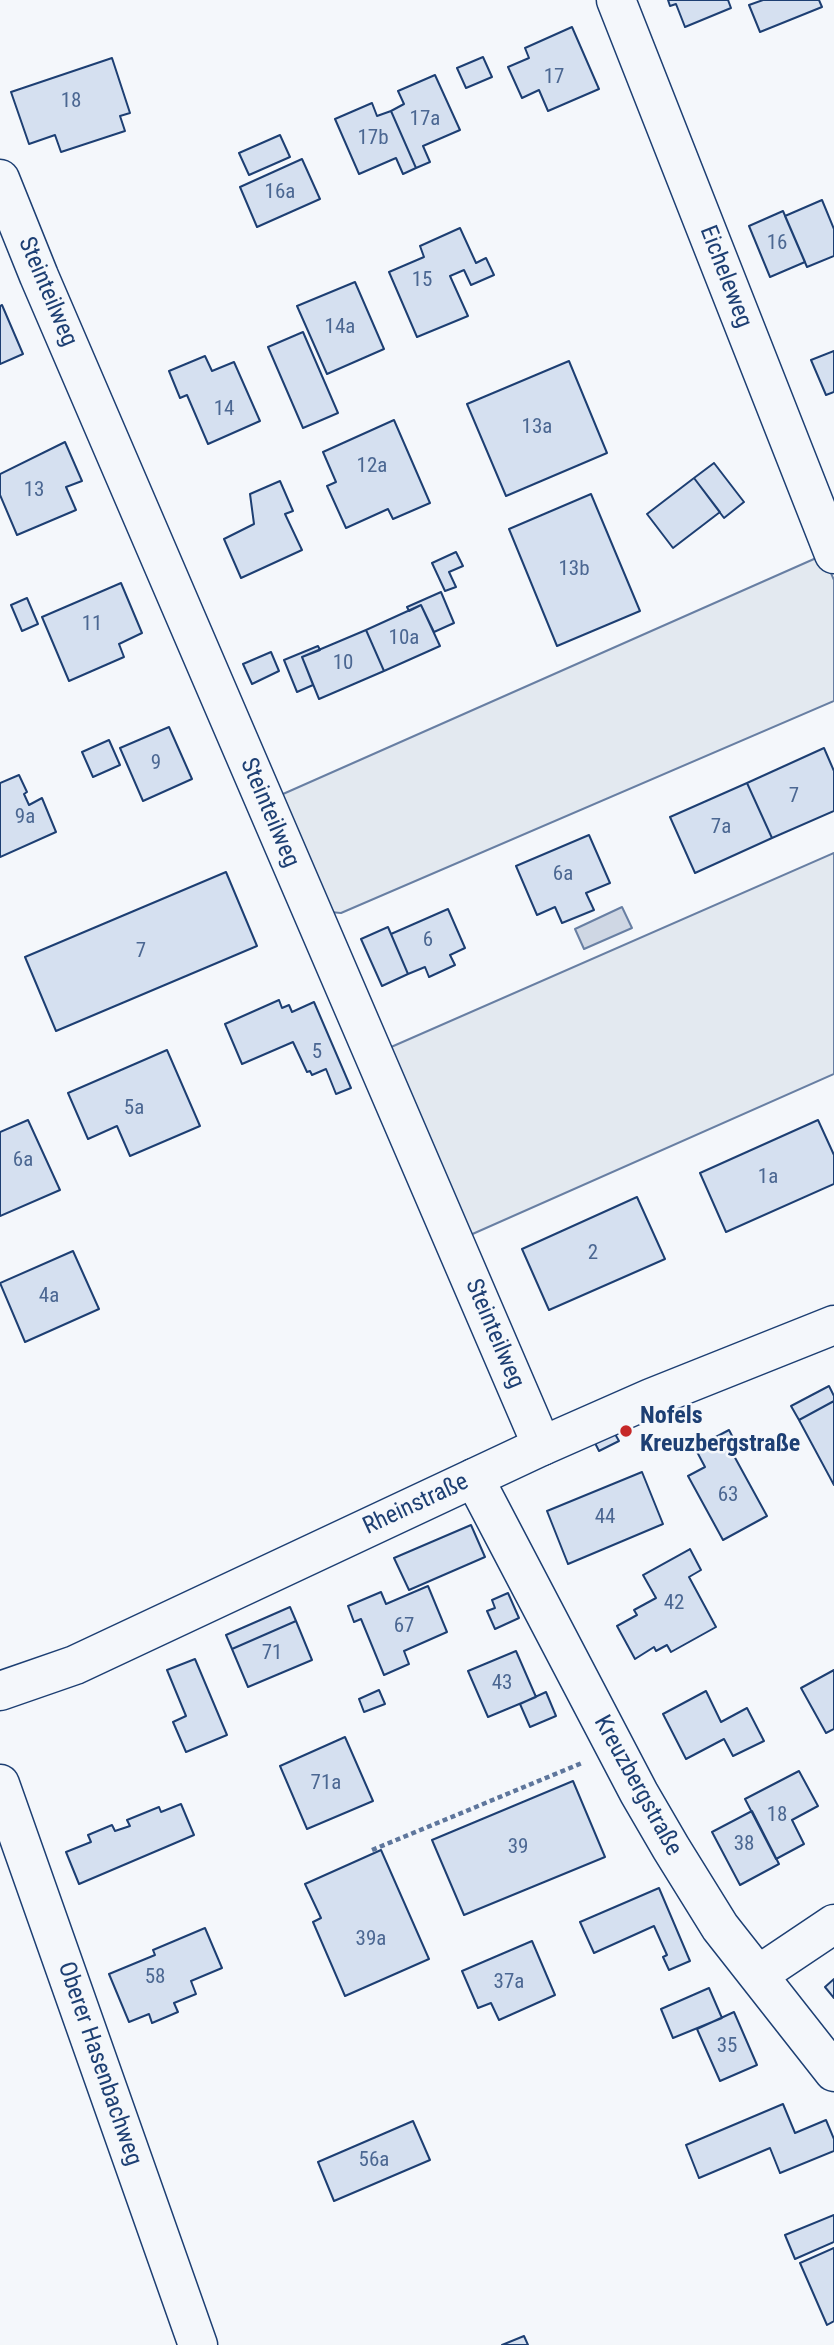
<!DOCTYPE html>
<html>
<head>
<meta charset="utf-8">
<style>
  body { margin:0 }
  canvas { display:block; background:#f4f7fb }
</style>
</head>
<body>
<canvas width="834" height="2345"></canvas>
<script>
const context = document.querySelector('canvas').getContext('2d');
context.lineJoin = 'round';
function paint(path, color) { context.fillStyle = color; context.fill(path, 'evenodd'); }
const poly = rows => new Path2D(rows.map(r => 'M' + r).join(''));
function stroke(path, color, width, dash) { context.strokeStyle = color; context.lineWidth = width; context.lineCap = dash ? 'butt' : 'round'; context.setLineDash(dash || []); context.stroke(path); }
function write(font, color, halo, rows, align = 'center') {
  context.font = font + ' "Roboto Condensed",sans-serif'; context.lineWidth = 5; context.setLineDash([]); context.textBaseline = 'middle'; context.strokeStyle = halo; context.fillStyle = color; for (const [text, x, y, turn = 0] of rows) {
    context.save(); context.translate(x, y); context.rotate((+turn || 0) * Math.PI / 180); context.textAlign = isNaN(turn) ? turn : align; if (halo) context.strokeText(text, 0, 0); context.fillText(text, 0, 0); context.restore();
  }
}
const green = poly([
  [823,555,834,580,834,701,341,913,330,912,274,798,823,555],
  [834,853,834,1074,468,1236,382,1051,834,853]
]);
paint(green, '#e3e9f0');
stroke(green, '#687fa3', 2);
const water = poly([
  [622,907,632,928,584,949,575,929,622,907]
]);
paint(water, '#cfd7e4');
stroke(water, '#687fa3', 2);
const building = poly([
  [668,0,728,0,731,8,685,27,676,4,670,6,668,0],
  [763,0,819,0,822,7,760,32,749,5,763,0],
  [572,27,599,89,548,111,539,90,522,98,508,67,529,58,525,48,572,27],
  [483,57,492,77,466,88,457,68,483,57],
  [112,58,130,113,120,116,125,131,61,152,55,135,29,144,11,92,112,58],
  [435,75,460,130,423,146,430,162,416,168,391,111,404,104,398,91,435,75],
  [372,103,377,116,391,111,416,168,403,174,396,158,359,174,335,119,372,103],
  [280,135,290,157,249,175,239,153,280,135],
  [302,159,320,199,257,227,240,187,302,159],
  [822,200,834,229,834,256,807,267,785,216,822,200],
  [783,211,805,262,770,277,749,226,783,211],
  [460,228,476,263,486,258,494,275,471,285,464,270,450,276,468,316,417,337,389,272,424,257,420,246,460,228],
  [355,282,384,349,327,374,297,306,355,282],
  [2,305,23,354,0,364,0,306,2,305],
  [303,332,338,413,303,428,268,347,303,332],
  [834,351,834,392,826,395,811,360,834,351],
  [205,356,212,371,234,362,260,421,208,444,187,395,180,398,169,371,205,356],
  [569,361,607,453,506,496,467,404,569,361],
  [394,420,430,503,393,519,388,509,346,528,327,486,336,482,323,452,394,420],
  [65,442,82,481,66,487,76,510,17,535,0,495,0,474,65,442],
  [714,463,744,502,724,518,694,478,714,463],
  [694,478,720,512,673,548,647,514,694,478],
  [280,481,293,511,285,514,302,550,241,578,224,539,254,524,250,494,280,481],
  [591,494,640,611,557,646,509,529,591,494],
  [456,552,463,566,449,572,456,587,445,591,432,563,456,552],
  [121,583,142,633,119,644,124,657,69,681,42,617,121,583],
  [441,592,454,623,434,632,421,605,409,611,407,607,441,592],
  [27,598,38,624,22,631,11,605,27,598],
  [421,605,440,646,384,671,366,630,421,605],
  [366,630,384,671,319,699,302,657,366,630],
  [318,646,320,650,302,657,313,685,297,692,284,660,318,646],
  [271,652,279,671,252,684,243,664,271,652],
  [169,727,192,779,143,801,120,748,169,727],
  [109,740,120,765,93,777,82,752,109,740],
  [824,748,834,771,834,811,772,838,747,783,824,748],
  [19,775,27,792,24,794,29,805,42,798,56,832,0,857,0,783,19,775],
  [747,783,772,838,695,873,670,817,747,783],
  [589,835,610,883,586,893,594,910,562,923,555,907,537,915,516,866,589,835],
  [226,872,257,946,56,1031,25,957,226,872],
  [448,909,465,948,450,955,455,965,429,977,425,967,408,974,391,934,448,909],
  [388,927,408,974,382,986,361,939,388,927],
  [279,1000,282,1008,289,1005,292,1012,314,1002,351,1088,336,1094,326,1069,312,1075,310,1071,307,1072,293,1042,242,1064,225,1024,279,1000],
  [167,1050,200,1126,130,1156,117,1126,88,1139,68,1093,167,1050],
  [28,1120,60,1190,0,1216,0,1132,28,1120],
  [818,1120,834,1155,834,1184,726,1232,700,1173,818,1120],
  [637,1197,665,1259,549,1310,522,1249,637,1197],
  [73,1251,99,1309,25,1342,0,1283,73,1251],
  [829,1386,834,1396,834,1401,799,1420,791,1406,829,1386],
  [834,1401,834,1485,799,1420,834,1401],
  [729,1430,740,1451,733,1454,767,1516,723,1540,688,1476,705,1467,695,1448,729,1430],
  [615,1434,619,1441,599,1451,595,1443,615,1434],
  [642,1472,663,1524,568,1564,547,1511,642,1472],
  [471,1525,485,1557,409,1590,394,1558,471,1525],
  [690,1549,701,1570,689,1577,716,1627,671,1652,667,1645,656,1651,654,1647,635,1659,617,1626,637,1615,634,1610,656,1598,643,1575,690,1549],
  [428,1586,447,1632,404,1651,409,1664,384,1675,361,1619,354,1622,348,1606,381,1592,386,1604,428,1586],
  [508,1593,519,1618,495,1629,487,1611,495,1608,492,1600,508,1593],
  [290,1607,296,1621,232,1649,226,1635,290,1607],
  [296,1621,312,1660,248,1687,232,1649,296,1621],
  [516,1651,536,1697,488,1717,468,1671,516,1651],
  [195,1659,227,1735,186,1752,173,1722,186,1716,167,1670,195,1659],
  [834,1670,834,1729,826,1733,801,1688,834,1670],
  [379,1690,385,1704,364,1712,359,1699,379,1690],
  [706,1691,721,1722,747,1708,764,1741,733,1756,724,1739,686,1759,663,1714,706,1691],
  [546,1692,556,1716,530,1727,520,1704,546,1692],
  [345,1737,373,1801,307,1829,280,1766,345,1737],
  [799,1771,818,1806,792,1820,804,1844,776,1859,745,1799,799,1771],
  [573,1781,605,1857,464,1915,432,1840,573,1781],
  [181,1804,194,1835,79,1884,66,1852,91,1842,88,1835,112,1825,115,1831,130,1826,127,1820,159,1807,161,1812,181,1804],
  [752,1811,779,1864,740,1885,712,1832,752,1811],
  [381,1850,429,1959,345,1996,313,1922,321,1918,305,1884,381,1850],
  [659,1888,690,1961,669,1970,663,1957,667,1955,654,1926,594,1953,580,1922,659,1888],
  [205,1928,222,1968,191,1981,196,1994,174,2003,178,2012,152,2023,149,2014,129,2022,109,1974,155,1955,153,1950,205,1928],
  [532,1941,555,1995,499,2020,491,2003,478,2008,462,1971,532,1941],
  [834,1979,834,1998,825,1987,834,1979],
  [709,1988,722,2018,673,2038,661,2009,709,1988],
  [734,2012,757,2065,720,2081,697,2029,734,2012],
  [783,2104,795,2133,826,2120,834,2139,834,2151,780,2173,770,2148,699,2178,686,2145,783,2104],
  [413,2121,430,2160,334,2201,318,2162,413,2121],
  [834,2215,834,2242,795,2259,785,2235,834,2215],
  [834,2248,834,2321,827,2325,800,2263,834,2248],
  [524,2336,528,2345,502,2345,524,2336]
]);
paint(building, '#d5e0f0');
stroke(building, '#1d3f73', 2);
const minor = poly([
  [616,0,834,554],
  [0,179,39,276,542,1446],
  [474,1478,639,1793,671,1848,720,1927,834,2072],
  [0,1784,198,2345],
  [758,1975,834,1924]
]);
const major = poly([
  [0,1691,75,1665,542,1446,651,1398,834,1325]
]);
stroke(minor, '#1d3f73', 41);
stroke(major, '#1d3f73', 41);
stroke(poly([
  [372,1850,582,1763]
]), '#5e769c', 4.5, [5, 3.5]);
stroke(minor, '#f4f7fb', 38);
stroke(major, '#f4f7fb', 38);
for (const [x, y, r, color] of [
  [626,1431,7,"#c62828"]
]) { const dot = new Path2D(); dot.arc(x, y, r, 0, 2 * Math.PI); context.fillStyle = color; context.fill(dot); stroke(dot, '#f4f7fb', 2.5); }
write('21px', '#4b6792', null, [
  ["17",554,78],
  ["18",71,102],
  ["17a",425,120],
  ["17b",373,139],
  ["16a",280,193],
  ["16",777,244],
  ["15",422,281],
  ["14a",340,328],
  ["14",224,410],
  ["13a",537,428],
  ["12a",372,467],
  ["13",34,491],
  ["13b",574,570],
  ["11",92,625],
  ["10a",404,639],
  ["10",343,664],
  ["9",156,764],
  ["7",794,797],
  ["9a",25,818],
  ["7a",721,828],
  ["6a",563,875],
  ["6",428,941],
  ["7",141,952],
  ["5",317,1053],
  ["5a",134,1109],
  ["6a",23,1161],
  ["1a",768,1178],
  ["2",593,1254],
  ["4a",49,1297],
  ["63",728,1496],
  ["44",605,1518],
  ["42",674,1604],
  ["67",404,1627],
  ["71",272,1654],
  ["43",502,1684],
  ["71a",326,1784],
  ["18",777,1816],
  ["38",744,1845],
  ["39",518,1848],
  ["39a",371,1940],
  ["58",155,1978],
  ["37a",509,1983],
  ["35",727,2047],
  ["56a",374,2161]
]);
write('24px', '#1d3f73', '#f4f7fb', [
  ["Eicheleweg",725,277,69],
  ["Steinteilweg",47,292,67],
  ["Steinteilweg",269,813,67],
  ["Steinteilweg",494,1334,67],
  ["Rheinstraße",416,1505,-25],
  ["Kreuzbergstraße",637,1786,61],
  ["Oberer Hasenbachweg",99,2064,71]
]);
write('bold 24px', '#1d3f73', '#f4f7fb', [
  ["Nofels",640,1417],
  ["Kreuzbergstraße",640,1445]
], 'left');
</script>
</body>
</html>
